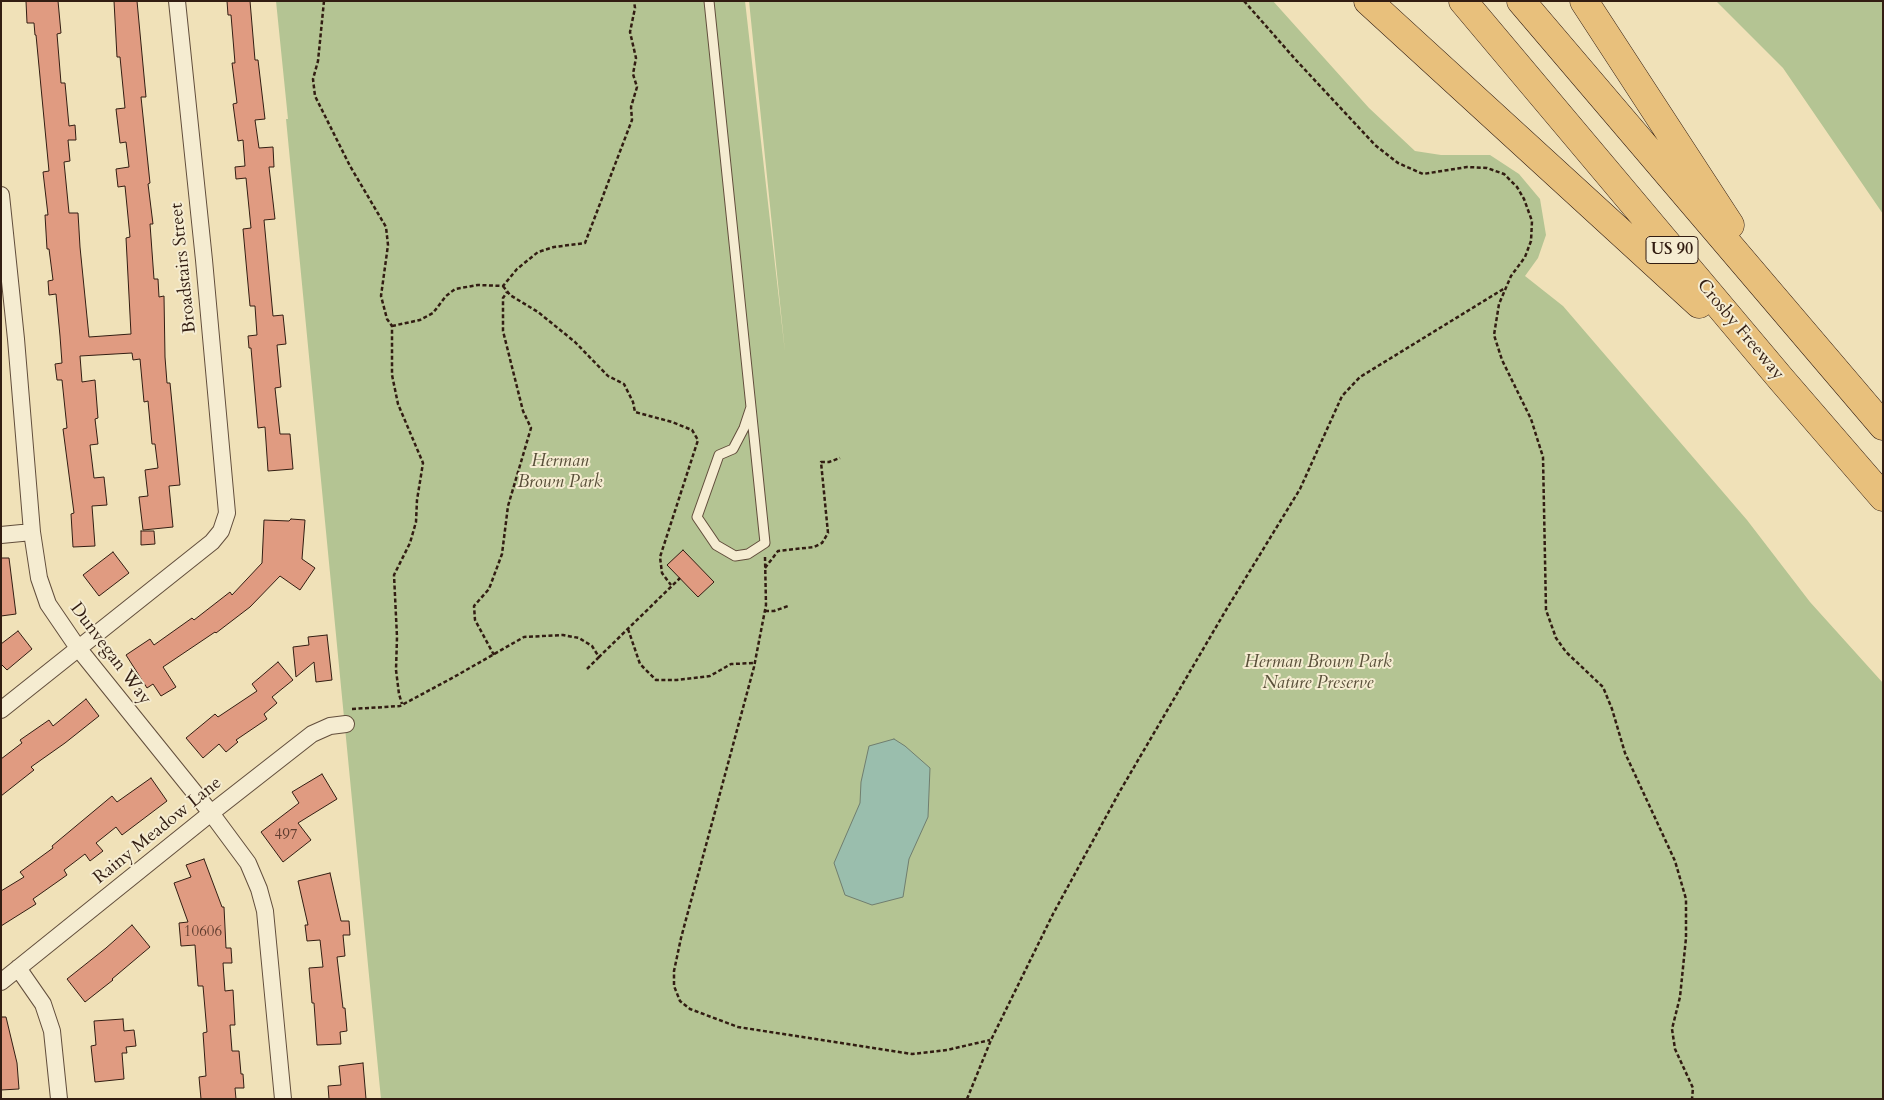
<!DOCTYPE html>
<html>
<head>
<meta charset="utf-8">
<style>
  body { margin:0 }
  #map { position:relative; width:1884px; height:1100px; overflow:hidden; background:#f0e1b8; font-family:Cardo,serif }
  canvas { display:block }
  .frame { position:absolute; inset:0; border:2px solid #321d12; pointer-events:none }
</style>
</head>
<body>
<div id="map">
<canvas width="1884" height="1100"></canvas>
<div class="frame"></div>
</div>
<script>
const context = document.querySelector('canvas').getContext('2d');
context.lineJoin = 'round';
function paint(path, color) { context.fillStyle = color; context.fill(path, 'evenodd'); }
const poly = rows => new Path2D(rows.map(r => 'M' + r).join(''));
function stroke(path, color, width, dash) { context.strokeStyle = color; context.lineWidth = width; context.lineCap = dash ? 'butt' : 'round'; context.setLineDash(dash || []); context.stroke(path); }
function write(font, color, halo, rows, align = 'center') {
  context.font = font + ' Cardo,serif'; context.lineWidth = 4; context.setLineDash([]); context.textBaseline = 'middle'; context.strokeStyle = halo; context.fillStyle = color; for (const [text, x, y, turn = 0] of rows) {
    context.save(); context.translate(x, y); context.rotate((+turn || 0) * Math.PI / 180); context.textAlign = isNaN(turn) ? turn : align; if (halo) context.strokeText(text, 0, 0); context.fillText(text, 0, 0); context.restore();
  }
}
paint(poly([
  [276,1,745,1,785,352,749,1,1273,1,1369,108,1415,151,1441,155,1490,155,1519,174,1540,199,1546,235,1538,258,1525,276,1563,306,1747,520,1810,602,1883,683,1883,1099,381,1099,286,119,288,119],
  [1716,1,1883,1,1883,214,1783,68]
]), '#b4c493');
const water = poly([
  [894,739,905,746,930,768,928,817,909,859,903,897,872,905,845,895,834,863,860,803,861,782,869,746,894,739]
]);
paint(water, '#9abead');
stroke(water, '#707e6f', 1);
const building = poly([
  [26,1,58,1,61,33,57,34,61,83,65,83,69,126,75,125,76,140,68,140,70,161,64,162,69,213,78,213,80,247,89,337,131,334,126,238,130,237,125,186,118,187,116,169,129,167,126,142,120,143,116,109,125,108,120,57,117,57,114,1,137,1,146,97,141,97,150,183,148,184,153,224,150,224,154,279,158,279,159,297,164,296,165,357,167,383,170,383,180,485,169,486,173,527,143,530,139,497,148,496,145,470,158,468,155,444,152,444,148,401,144,402,140,359,133,360,132,353,80,356,82,382,95,380,98,418,95,419,98,444,90,445,94,478,104,477,107,505,92,506,95,546,73,547,71,514,74,513,63,429,67,428,62,380,57,380,55,364,62,363,60,336,56,294,49,295,48,281,53,280,49,249,47,249,45,215,48,215,43,172,49,171,36,35,35,35,34,23,27,23,26,1],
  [227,1,250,1,255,60,258,60,265,119,255,120,259,148,273,147,274,167,269,167,275,219,264,220,273,316,283,315,286,344,277,345,281,387,275,388,280,434,290,434,293,469,268,471,265,427,258,428,251,348,249,348,248,336,257,335,255,306,250,306,243,229,251,228,246,178,236,179,235,167,245,166,243,140,238,141,233,104,237,103,232,63,235,63,231,15,228,15,227,1],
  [291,519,305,520,302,559,315,568,300,590,280,576,250,607,216,633,215,632,163,667,176,687,161,696,153,684,147,688,126,655,150,639,154,645,192,618,194,620,230,592,232,595,262,563,264,520,289,521,291,519],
  [141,531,154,531,155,544,141,545,141,531],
  [683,550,714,582,698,597,667,565,683,550],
  [113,552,129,573,99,596,83,575,113,552],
  [1,558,9,558,16,614,1,616,1,558],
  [18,631,32,649,7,670,1,664,1,644,18,631],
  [327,635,332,680,316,682,314,662,296,677,293,647,309,645,308,637,327,635],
  [278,662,293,680,272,697,277,703,264,714,267,719,236,740,238,742,226,752,219,744,203,758,186,738,215,714,218,717,257,691,252,684,278,662],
  [86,699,99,716,65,743,31,767,34,770,1,796,1,759,22,743,20,740,49,720,53,726,86,699],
  [322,774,337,799,298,823,311,840,283,862,261,832,299,803,292,792,322,774],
  [151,778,167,801,122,835,116,827,96,843,103,851,90,861,85,854,64,870,67,875,33,899,36,904,1,926,1,891,24,877,20,872,53,848,52,846,112,796,117,802,151,778],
  [204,859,222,907,224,907,226,948,231,948,232,963,223,963,225,991,233,990,235,1025,230,1025,232,1051,239,1051,241,1074,243,1074,244,1088,235,1088,236,1099,201,1099,199,1077,206,1076,203,1033,207,1032,203,986,198,986,195,945,181,946,179,923,188,922,174,883,191,877,186,865,204,859],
  [330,873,341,921,349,921,350,935,343,935,345,956,337,957,343,1008,345,1008,347,1031,340,1032,341,1044,317,1045,314,1003,312,1003,309,968,323,967,320,940,307,941,305,925,308,925,298,881,330,873],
  [132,925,150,947,112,979,113,980,85,1002,67,979,106,948,132,925],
  [1,1017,6,1017,17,1063,19,1089,1,1090,1,1017],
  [123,1019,124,1031,134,1030,136,1046,126,1047,127,1053,122,1053,124,1079,95,1082,91,1046,96,1045,94,1021,123,1019],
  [363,1063,366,1099,329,1099,328,1086,341,1085,339,1066,363,1063]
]);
paint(building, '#e09b81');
stroke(building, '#321d12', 1);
const lane = poly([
  [709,1,751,407,765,543,748,554,735,556,716,545,697,517,719,455,733,449,744,428,751,407]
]);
const street = poly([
  [1,195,16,339,32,532,39,578,48,604,78,648,211,813,248,863,259,889,265,911,283,1099],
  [1,535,32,532],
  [1,710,212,542,221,531,227,513,204,260,177,1],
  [18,968,43,1004,52,1031,59,1099],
  [1,982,211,813,312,734,330,726,346,724]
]);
const highway = poly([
  [1368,1,1699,304],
  [1463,1,1781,379,1883,497],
  [1521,1,1883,426],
  [1584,1,1730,225]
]);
stroke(lane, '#624e3c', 11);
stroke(street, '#624e3c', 18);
stroke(highway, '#321d12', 29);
stroke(poly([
  [324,1,318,61,313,79,315,96,350,166,386,227,388,245,381,296,387,319,392,326,392,375,398,404,423,463,417,500,416,522,410,543,394,575,397,637,396,670,399,694,402,704],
  [1244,1,1295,59,1375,145,1398,163,1423,174,1467,167,1487,168,1504,174,1517,187,1524,199,1532,221,1531,241,1525,257,1511,276,1499,304,1494,335,1502,360,1531,419,1543,457,1546,610,1556,638,1566,652,1603,687,1612,709,1625,753,1675,861,1686,899,1686,938,1680,997,1672,1029,1675,1049,1693,1088,1692,1099],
  [503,286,510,295,538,312,575,342,608,376,624,384,633,402,635,412,672,422,692,430,698,440,660,557,662,573,671,585],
  [392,326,420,320,433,313,446,296,455,289,478,285,503,286,517,269,538,252,554,247,585,243,632,120,631,107,637,87,633,74,636,58,630,32,635,8,634,1],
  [765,557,766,605,754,667,681,938,674,971,674,986,680,1001,690,1009,738,1027,912,1054,947,1050,990,1040],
  [765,568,778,551,814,547,822,543,828,533,821,462,829,462,840,458],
  [765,611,774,611,788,606],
  [628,629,640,664,656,680,677,680,710,676,731,664,755,663],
  [494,655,475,620,474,606,489,589,502,554,508,506,531,428,523,411,503,331,503,298,507,292],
  [587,669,599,657],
  [352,709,400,706,454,677,524,637,563,635,579,638,592,646,599,657,680,578],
  [967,1099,991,1040,1053,914,1120,791,1226,610,1300,489,1342,396,1360,377,1505,288]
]), '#321d12', 2.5, [4, 2.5]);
stroke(lane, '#f5ecd1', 9);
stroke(street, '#f5ecd1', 16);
stroke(highway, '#e8c07c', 28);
write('15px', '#5e3c2e', null, [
  ["497",286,836],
  ["10606",203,933]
]);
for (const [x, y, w] of [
  [1672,250,52]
]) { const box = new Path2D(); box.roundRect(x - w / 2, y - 13.5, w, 27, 4); context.fillStyle = '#f5ecd1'; context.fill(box); stroke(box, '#321d12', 1); }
write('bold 16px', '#321d12', null, [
  ["US 90",1672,250]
]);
write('18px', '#321d12', '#f5ecd1', [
  ["Broadstairs Street",184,268,-96],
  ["Crosby Freeway",1740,330,50],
  ["Dunvegan Way",110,654,53],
  ["Rainy Meadow Lane",158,831,-39]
]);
write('italic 18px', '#594f39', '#f5ecd1', [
  ["Herman",560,462],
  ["Brown Park",560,483],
  ["Herman Brown Park",1318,663],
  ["Nature Preserve",1318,684]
]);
</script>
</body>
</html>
